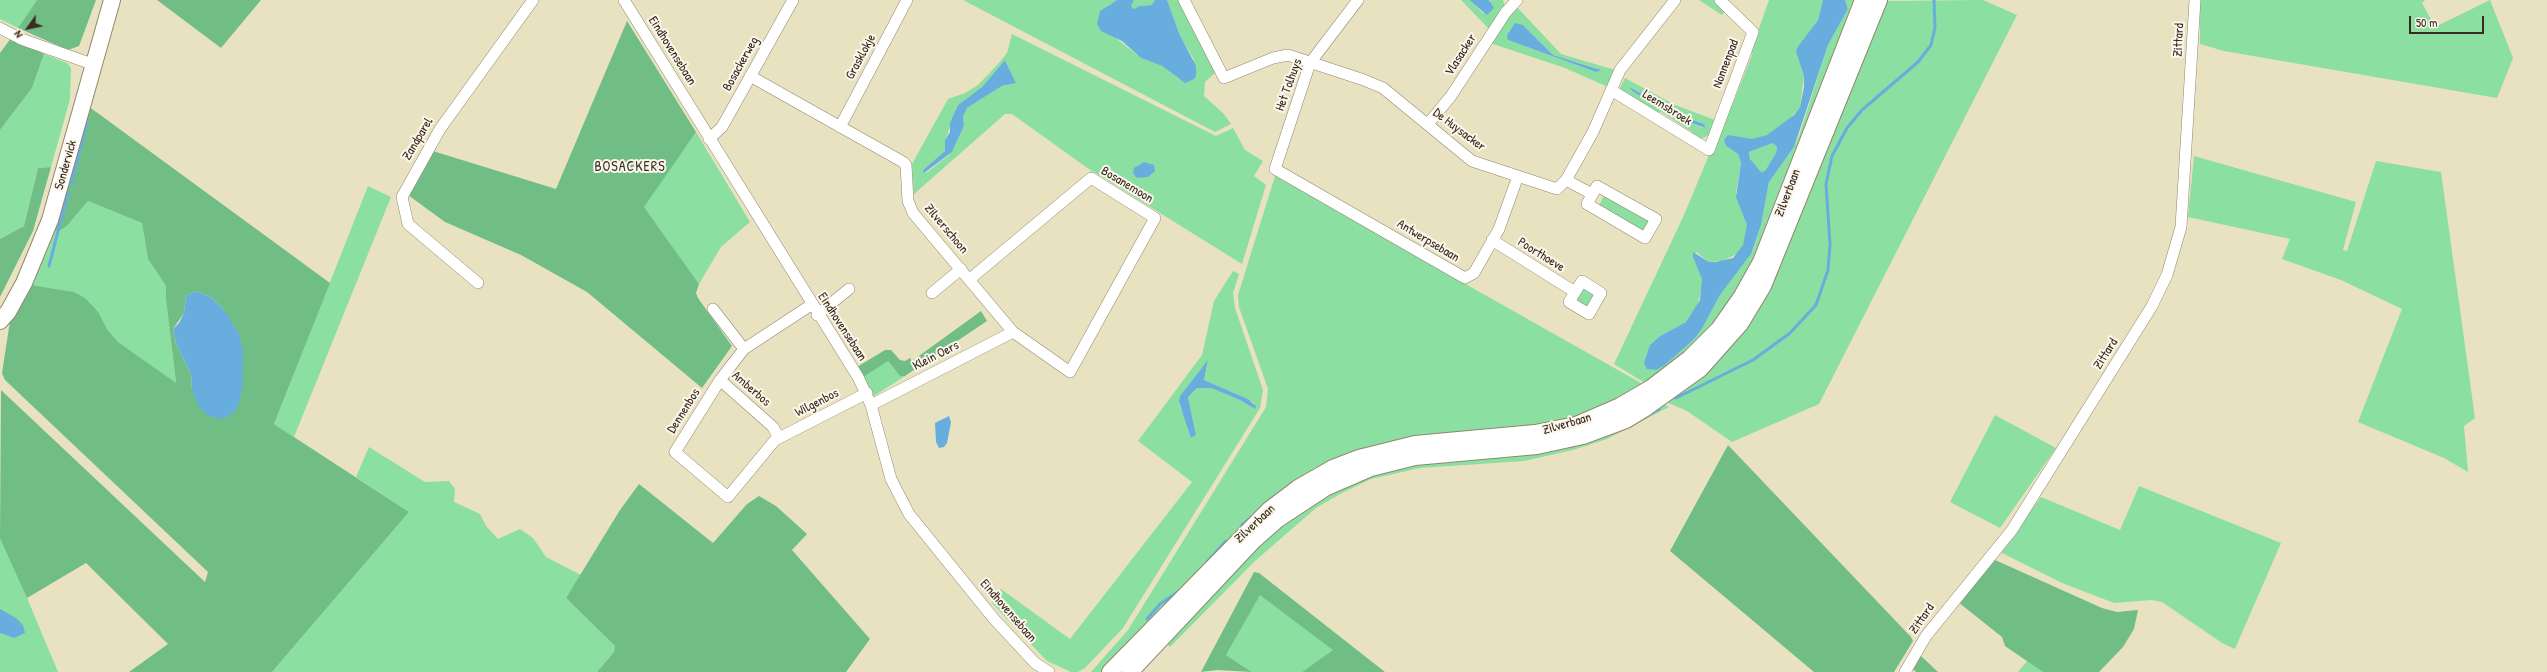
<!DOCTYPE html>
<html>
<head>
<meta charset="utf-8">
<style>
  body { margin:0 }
  #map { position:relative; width:2547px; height:672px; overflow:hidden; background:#e9e2c1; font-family:"Patrick Hand",sans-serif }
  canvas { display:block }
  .north { position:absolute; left:8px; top:8px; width:40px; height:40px; -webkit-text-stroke:3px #fbf7ec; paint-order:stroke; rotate:237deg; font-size:11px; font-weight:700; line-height:16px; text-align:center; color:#3b2a1e }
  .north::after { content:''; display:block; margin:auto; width:14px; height:18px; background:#3b2a1e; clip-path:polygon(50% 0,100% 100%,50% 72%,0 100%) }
  .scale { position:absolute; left:2409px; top:16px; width:75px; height:18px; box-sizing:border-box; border:2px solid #3b2a1e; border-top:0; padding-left:5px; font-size:12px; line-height:14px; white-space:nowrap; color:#3b2a1e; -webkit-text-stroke:3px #fbf7ec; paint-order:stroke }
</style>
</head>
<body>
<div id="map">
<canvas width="2547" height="672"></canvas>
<div class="north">N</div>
<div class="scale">50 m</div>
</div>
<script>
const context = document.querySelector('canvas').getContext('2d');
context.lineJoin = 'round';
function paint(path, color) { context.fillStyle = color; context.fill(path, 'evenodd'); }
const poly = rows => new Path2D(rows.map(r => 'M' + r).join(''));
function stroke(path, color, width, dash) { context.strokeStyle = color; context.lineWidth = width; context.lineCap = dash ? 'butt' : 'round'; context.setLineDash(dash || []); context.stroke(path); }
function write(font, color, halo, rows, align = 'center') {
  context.font = font + ' "Patrick Hand",sans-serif'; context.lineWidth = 4; context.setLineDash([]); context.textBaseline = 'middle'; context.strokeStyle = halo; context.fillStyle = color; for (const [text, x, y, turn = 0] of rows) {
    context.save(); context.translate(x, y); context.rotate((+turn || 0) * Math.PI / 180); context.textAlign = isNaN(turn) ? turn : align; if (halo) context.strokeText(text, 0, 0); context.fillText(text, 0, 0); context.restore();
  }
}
paint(poly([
  [0,0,37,0,18,28,0,19],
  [963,0,1117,0,1107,6,1117,39,1141,58,1162,66,1179,79,1194,60,1179,33,1167,0,1178,0,1216,72,1205,82,1204,96,1224,114,1231,124,1215,132],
  [1134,0,1155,0,1155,3,1152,5,1139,6,1134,9,1131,6],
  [1461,0,1469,0,1483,13,1491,1,1489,0,1503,0,1505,6,1490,30],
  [1699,0,1714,0,1724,7,1725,11,1722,15],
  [1769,0,1823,0,1818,20,1796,52,1804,76,1800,107,1787,122,1767,135,1756,139,1724,140,1726,146,1738,154,1741,163,1736,193,1747,225,1747,235,1740,252,1723,261,1709,262,1696,252,1693,257,1701,274,1703,284,1697,306,1686,322,1660,336,1650,345,1665,365,1703,327,1720,295,1751,254,1761,225,1769,182,1794,147,1799,136,1828,45,1848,9,1845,0,1859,0,1761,254,1728,311,1650,386,1614,364,1684,215,1728,109,1732,106,1752,55,1751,51],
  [1983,0,2017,15,1819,404,1732,442,1687,411,1664,401,1715,359,1885,1],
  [2200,0,2425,0,2422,3,2435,27,2490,0,2513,58,2497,98,2224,51,2200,44],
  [1515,5,1561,54,1615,70,1608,87,1565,68,1490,43],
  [1523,25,1553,55,1599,69,1596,72,1508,40,1509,31],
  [1012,34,1216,136,1233,128,1245,150,1263,161,1254,176,1266,185,1242,264,1086,167,1012,114,1005,114,914,194,912,164,948,99,965,93,978,85,999,63,1007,53],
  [1005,60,1016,83,1002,86,967,108,963,117,964,126,954,148,949,155,926,173,923,170,945,151,946,138,958,105,982,87],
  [44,54,67,63,71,68,70,99,51,167,38,168,24,226,0,239,0,130,32,88],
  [1625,78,1675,105,1715,120,1709,135,1701,139,1694,136,1692,132,1661,112,1657,113,1626,94,1620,88],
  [1631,87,1679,115,1704,124,1703,128,1678,118,1632,91],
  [696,132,750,222,721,247,699,284,643,206],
  [1773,143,1777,147,1776,153,1765,171,1761,172,1751,161,1749,152],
  [2194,156,2356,202,2343,250,2347,251,2376,161,2441,172,2475,418,2464,426,2468,472,2444,458,2358,422,2402,309,2341,280,2282,259,2290,239,2188,217],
  [1276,173,1439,269,1648,387,1587,417,1379,449,1138,635,1101,672,1091,672,1128,630,1266,407,1268,389,1239,307,1238,295],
  [368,186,391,197,294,437,274,424],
  [1604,195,1649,221,1646,230,1643,231,1599,206],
  [88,201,142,223,148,259,166,286,166,299,176,384,118,342,107,329,99,313,74,292,32,285,52,230,67,226],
  [1233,271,1239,274,1233,293,1235,308,1263,390,1260,408,1123,628,1085,668,1078,672,1071,672,1047,661,992,603,1001,589,1070,639,1192,482,1138,441,1202,355,1214,301],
  [1208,361,1204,380,1248,399,1254,403,1255,409,1240,400,1211,388,1197,388,1188,397,1196,435,1191,438,1185,417,1179,405,1184,391],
  [1582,288,1595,295,1588,307,1575,299],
  [885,361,888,361,900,376,905,376,874,396,863,377],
  [1662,403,1669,407,1607,439,1573,450,1524,461,1420,468,1371,479,1340,494,1316,508,1255,561,1170,647,1167,644,1254,544,1346,481],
  [1995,415,2056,448,2000,528,1950,502],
  [369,447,425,482,449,481,455,489,454,502,480,514,486,526,498,539,520,529,533,538,546,557,581,575,566,598,615,646,614,652,597,672,272,672,409,512,356,477],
  [2139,486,2281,543,2235,649,2222,643,2162,602,2151,600,2114,603,2062,583,2000,552,2041,497,2120,530],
  [0,538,2,538,58,672,0,672],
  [1260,594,1334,650,1302,672,1252,672,1226,655],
  [2027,661,2043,672,2018,672]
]), '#8bdfa0');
paint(poly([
  [37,0,96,0,79,46,68,50,18,28],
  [157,0,261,0,221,48],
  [627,21,696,132,644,207,699,284,696,293,698,298,732,346,702,388,587,292,521,255,445,222,408,195,433,151,556,189],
  [11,38,44,54,32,88,0,130,0,53],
  [88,106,330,283,274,424,409,512,272,672,129,672,168,644,86,563,27,598,0,538,1,390,205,582,208,572,5,380,2,373,10,321,15,315,32,285,74,292,85,298,99,313,107,329,118,342,176,383,166,299,166,286,148,259,142,223,88,201,67,226,60,230,52,230],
  [196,291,211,297,225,311,192,390,191,374,176,343,173,329,184,313,186,296],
  [51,167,33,231,0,297,0,239,24,226,38,168],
  [981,311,987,321,905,376,900,376,888,361,863,377,857,367,885,350,891,350,900,360,905,361,910,358,912,361],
  [1728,445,1911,637,1913,641,1894,672,1814,672,1670,551],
  [639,484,713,543,747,504,759,496,776,506,807,534,792,550,870,639,846,672,597,672,614,652,615,646,566,598,620,510],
  [1995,560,2102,608,2117,612,2138,610,2134,629,2123,647,2099,672,2043,672,2005,646,2002,637,1958,602],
  [1254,572,1259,573,1385,672,1302,672,1333,650,1260,595,1226,655,1252,672,1217,670,1201,672],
  [1920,655,1938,672,1916,672,1911,667]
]), '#70be86');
paint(poly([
  [1117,0,1134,0,1131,6,1134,9,1139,6,1152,5,1155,0,1167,0,1179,33,1196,66,1196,76,1194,79,1185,83,1162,66,1141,58,1122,41,1101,31,1097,24,1100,11],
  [1469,0,1489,0,1494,8,1487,15],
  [1823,0,1845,0,1848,9,1828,45,1794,147,1769,182,1761,225,1751,254,1720,295,1703,327,1694,339,1665,365,1656,370,1647,369,1644,363,1650,345,1660,336,1686,322,1700,300,1702,279,1693,257,1693,252,1709,262,1716,262,1733,258,1743,245,1747,225,1736,197,1741,163,1738,154,1726,146,1724,140,1728,135,1752,139,1767,135,1794,115,1800,107,1804,87,1804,76,1796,52,1797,48,1818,20],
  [1773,143,1777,147,1776,153,1765,171,1761,172,1750,159,1749,152],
  [1515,23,1523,25,1553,55,1601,70,1596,72,1508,40,1507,35],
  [1005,60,1016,83,1002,86,967,108,963,117,964,126,952,152,924,173,923,170,945,151,945,140,950,132,950,123,958,105,982,87],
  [1630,87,1679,115,1704,124,1705,128,1678,118,1632,91],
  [1144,162,1154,165,1155,171,1148,177,1137,178,1133,173,1134,168],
  [196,291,211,297,225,311,239,334,243,353,242,391,237,409,227,417,219,419,207,415,198,405,192,390,191,374,176,343,173,329,179,323,184,313,186,296],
  [1208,360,1204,380,1248,399,1256,406,1255,409,1240,400,1211,388,1197,388,1188,397,1196,435,1191,438,1179,402,1180,396],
  [949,416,951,422,947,443,944,447,939,448,936,442,935,423],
  [0,609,16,618,23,625,25,633,14,638,0,633]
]), '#67aede');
stroke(poly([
  [71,185,87,122],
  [49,266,68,193],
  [1676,398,1753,360,1790,333,1816,305,1828,270,1830,244,1826,184,1832,156,1847,128,1862,110,1918,62,1931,45,1935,28,1934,0],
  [1652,413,1659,409],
  [1242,525,1253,516],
  [1207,562,1226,541],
  [1147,619,1160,604,1178,592]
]), '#67aede', 3);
const street = poly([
  [624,0,858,377,871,405,891,479,909,514,994,619,1035,663,1049,672],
  [1184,0,1224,78,1273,58,1288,55,1364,80,1383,88,1472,161,1557,189,1566,180,1593,132,1620,70,1675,0],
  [1358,0,1310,63,1275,169,1465,278,1474,273,1499,229,1518,176],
  [0,28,21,39,95,65],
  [750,76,903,162,906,165,908,201,913,213,1013,332,1070,372,1155,218,1091,178,970,279],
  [1611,90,1709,150,1753,32,1720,0],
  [1428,124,1451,96,1506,12,1517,0],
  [840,127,907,0],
  [709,139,722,127,793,0],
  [1566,180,1592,194],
  [1597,186,1656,219,1645,238,1587,204,1597,186],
  [1492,240,1575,292],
  [1582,281,1601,293,1589,314,1569,302,1582,281],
  [478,283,408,224,402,197,440,129,533,0],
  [932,293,961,269],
  [811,305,744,349,720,380,675,452,728,497,775,440,867,393],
  [713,309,744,349],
  [817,315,849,289],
  [720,380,773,427,779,438],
  [871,405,1013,332],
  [1905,672,1926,636,2012,530,2152,306,2167,275,2181,227,2195,0]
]);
const secondary = poly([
  [0,321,8,312,24,283,50,220,112,0],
  [1110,672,1269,510,1298,488,1333,468,1359,458,1415,444,1535,433,1576,425,1620,406,1651,388,1690,358,1719,329,1742,296,1761,262,1863,0],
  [1130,672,1253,541,1278,519,1325,488,1371,468,1415,457,1537,446,1583,436,1626,420,1644,409,1700,369,1740,324,1763,286,1879,0]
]);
stroke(street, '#928670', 12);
stroke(secondary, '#928670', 18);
stroke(street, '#fff', 11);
stroke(secondary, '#fff', 16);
write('13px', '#3b2a1e', '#fbf7ec', [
  ["Zittard",2179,40,-87],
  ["Eindhovensebaan",672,51,58],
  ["Vlasacker",1461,55,-57],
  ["Grasklokje",861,57,-62],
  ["Bosackerweg",741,64,-61],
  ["Nonnenpad",1726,64,-69],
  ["Het Tolhuys",1289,85,-70],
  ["Leemsbroek",1667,108,32],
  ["De Huysacker",1459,130,37],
  ["Zandparel",418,139,-59],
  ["Sondervick",66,165,-74],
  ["Bosanemoon",1127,185,31],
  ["Zilverbaan",1788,193,-69],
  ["Zilverschoon",946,229,50],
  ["Antwerpsebaan",1428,241,31],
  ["Poorthoeve",1541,255,32],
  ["Eindhovensebaan",842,327,57],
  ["Zittard",2106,354,-58],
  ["Klein Oers",936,356,-27],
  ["Amberbos",751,389,41],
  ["Wilgenbos",817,403,-27],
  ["Dennenbos",684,411,-58],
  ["Zilverbaan",1567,424,-16],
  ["Zilverbaan",1255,524,-43],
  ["Eindhovensebaan",1008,611,49],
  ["Zittard",1922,619,-55]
]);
context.letterSpacing = '1px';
write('14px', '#3b2a1e', '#fbf7ec', [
  ["BOSACKERS",630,167]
]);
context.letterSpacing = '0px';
</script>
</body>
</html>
